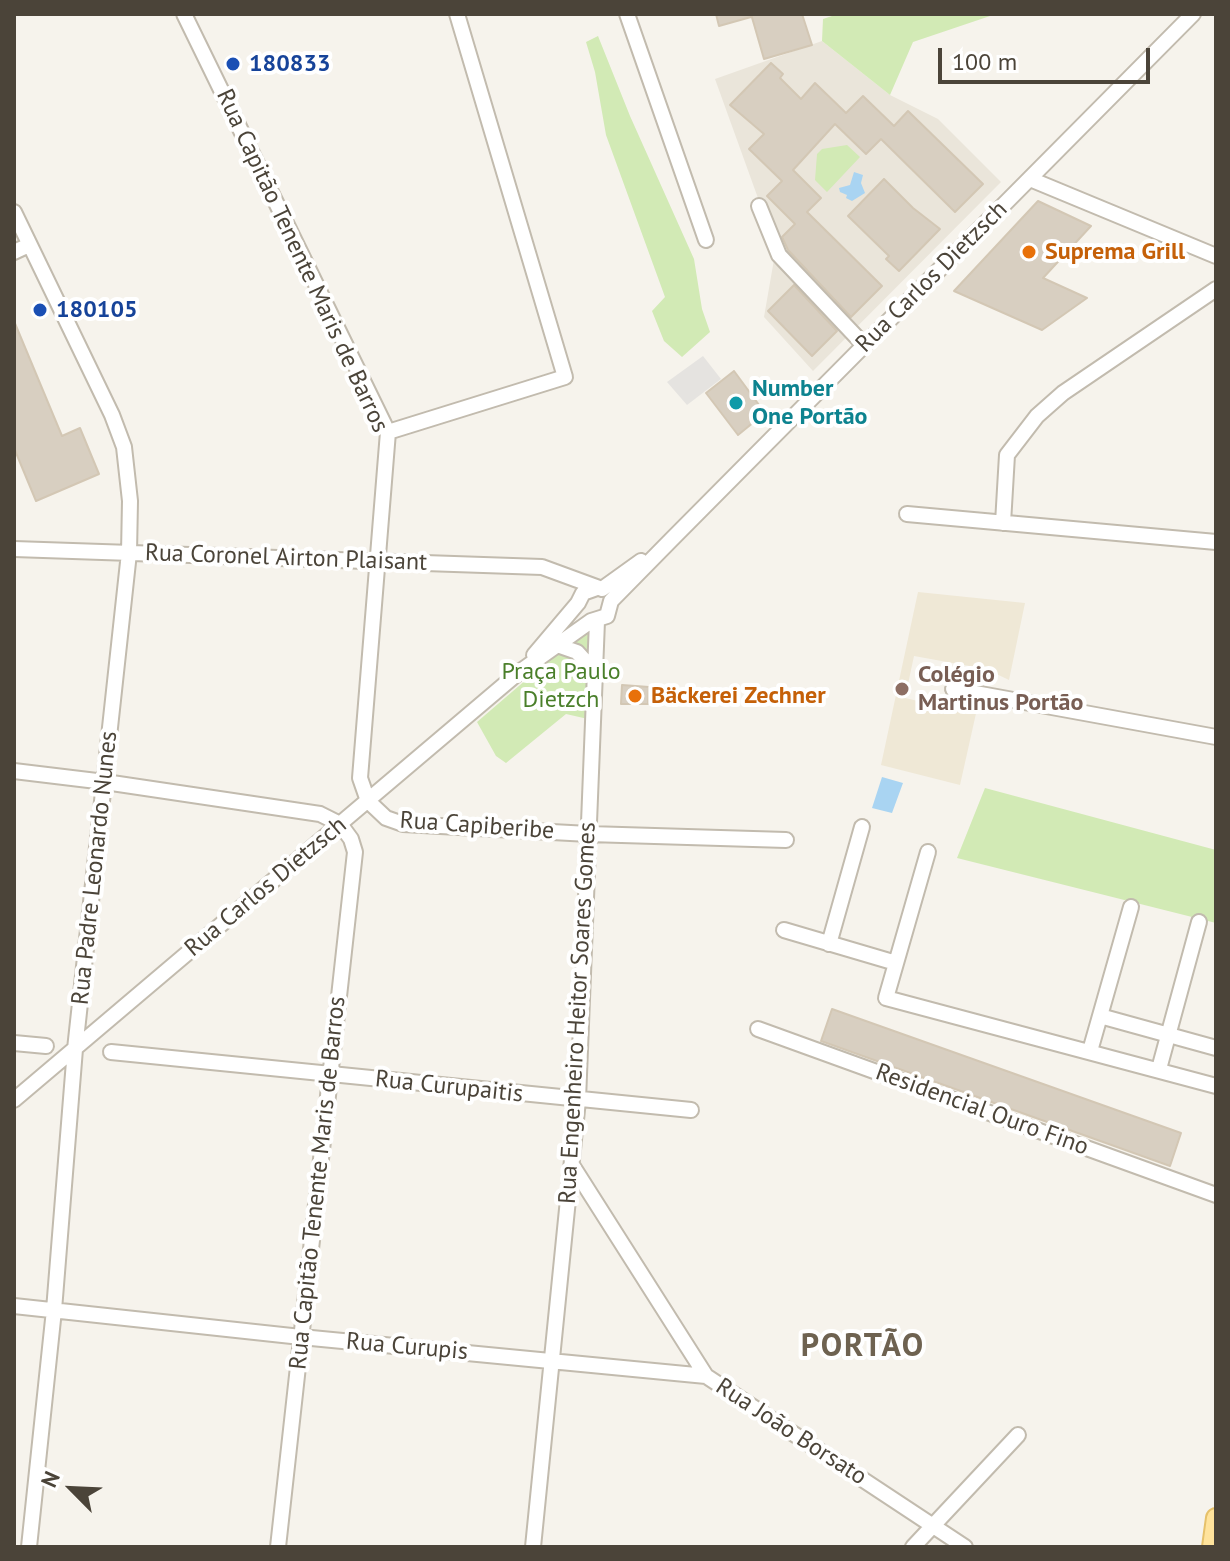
<!DOCTYPE html>
<html>
<head>
<meta charset="utf-8">
<style>
  body { margin:0 }
  #map { position:relative; width:1230px; height:1561px; overflow:hidden; background:#f6f3ec; font-family:"PT Sans",sans-serif }
  canvas { display:block }
  .frame { position:absolute; inset:0; border:16px solid #4b4439; pointer-events:none }
  .north { position:absolute; left:32px; top:1449px; width:80px; height:80px; -webkit-text-stroke:6px #fff; paint-order:stroke; rotate:294deg; font-size:22px; font-weight:700; line-height:32px; text-align:center; color:#4b4439 }
  .north::after { content:''; display:block; margin:auto; width:28px; height:36px; background:#4b4439; clip-path:polygon(50% 0,100% 100%,50% 72%,0 100%) }
  .scale { position:absolute; left:938px; top:48px; width:212px; height:36px; box-sizing:border-box; border:4px solid #4b4439; border-top:0; padding-left:10px; font-size:24px; line-height:28px; white-space:nowrap; color:#4b4439; -webkit-text-stroke:6px #fff; paint-order:stroke }
</style>
</head>
<body>
<div id="map">
<canvas width="1230" height="1561"></canvas>
<div class="frame"></div>
<div class="north">N</div>
<div class="scale">100 m</div>
</div>
<script>
const context = document.querySelector('canvas').getContext('2d');
context.lineJoin = 'round';
function paint(path, color) { context.fillStyle = color; context.fill(path, 'evenodd'); }
const poly = rows => new Path2D(rows.map(r => 'M' + r).join(''));
function stroke(path, color, width, dash) { context.strokeStyle = color; context.lineWidth = width; context.lineCap = dash ? 'butt' : 'round'; context.setLineDash(dash || []); context.stroke(path); }
function write(font, color, halo, rows, align = 'center') {
  context.font = font + ' "PT Sans",sans-serif'; context.lineWidth = 8; context.setLineDash([]); context.textBaseline = 'middle'; context.strokeStyle = halo; context.fillStyle = color; for (const [text, x, y, turn = 0] of rows) {
    context.save(); context.translate(x, y); context.rotate((+turn || 0) * Math.PI / 180); context.textAlign = isNaN(turn) ? turn : align; if (halo) context.strokeText(text, 0, 0); context.fillText(text, 0, 0); context.restore();
  }
}
paint(poly([
  [822,41,890,95,938,119,1001,182,813,371,764,317,776,248,715,79]
]), '#eae5da');
paint(poly([
  [918,592,1025,603,1009,680,986,669,914,656,905,698,953,709,977,709,960,785,881,765]
]), '#efe8d6');
paint(poly([
  [838,14,996,14,913,42,890,95,822,41,823,19],
  [598,36,630,116,694,259,702,309,710,332,682,357,664,341,652,311,665,297,606,135,595,72,586,42],
  [847,145,860,157,827,192,815,180,817,154,822,149],
  [591,624,588,719,566,714,506,763,496,756,477,722],
  [985,788,1216,850,1216,923,957,858]
]), '#d2eab5');
paint(poly([
  [703,356,721,379,687,405,667,382]
]), '#e5e3e0');
paint(poly([
  [854,172,863,175,861,183,865,193,852,201,846,198,847,195,840,192,839,188,850,185],
  [882,777,903,783,892,813,872,808]
]), '#a9d4f2');
const building = poly([
  [716,14,751,14,751,17,719,26,716,14],
  [751,14,802,14,812,45,764,59,751,14],
  [771,63,783,74,780,78,801,99,815,83,846,113,863,96,894,126,908,111,983,184,955,212,881,139,866,154,835,124,793,170,821,198,807,212,882,286,851,317,788,250,782,237,795,224,767,196,782,181,749,149,764,134,730,105,771,63],
  [884,179,913,208,940,229,899,271,886,259,889,256,848,216,884,179],
  [1038,201,1091,226,1043,278,1087,298,1042,330,954,291,1038,201],
  [794,285,837,331,812,356,768,311,794,285],
  [14,321,62,436,80,428,99,474,36,501,14,448,14,321],
  [734,371,765,413,738,435,706,393,734,371],
  [622,685,649,687,648,704,621,704,622,685],
  [832,1009,1181,1133,1170,1166,821,1041,832,1009]
]);
paint(building, '#d8cfc1');
stroke(building, '#d3c7b4', 2);
const minor = poly([
  [184,14,388,432,360,778,368,801,386,818,403,824,589,834,786,840],
  [627,14,706,240],
  [1030,179,1216,256],
  [759,206,779,255,864,345],
  [14,212,112,415,124,447,130,501,129,553,75,1049,54,1310,29,1547],
  [14,252,29,245],
  [388,432,565,377,457,14],
  [907,514,1216,542],
  [1003,523,1007,455,1037,416,1063,393,1216,289],
  [14,549,542,567,602,589],
  [602,589,641,561],
  [557,645,577,652,595,672],
  [534,655,578,603,583,593,597,588],
  [953,689,1216,737],
  [14,771,105,782,320,814,340,824,351,839,355,852,278,1547],
  [928,852,886,998,1216,1086],
  [784,930,896,963],
  [829,944,862,827],
  [1100,1016,1216,1048],
  [758,1029,1216,1195],
  [14,1043,46,1046],
  [1090,1051,1131,907],
  [111,1052,691,1110],
  [1159,1069,1199,922],
  [14,1100,518,673,591,621,607,616,611,601,671,540,1193,14],
  [572,1165,706,1376,965,1547],
  [14,1306,301,1337,706,1376],
  [533,1547,578,1100,597,621],
  [913,1547,1018,1435]
]);
const major = poly([
  [1212,1547,1216,1518]
]);
stroke(minor, '#c2bbae', 18);
stroke(major, '#e6c16a', 22);
stroke(minor, '#fff', 14);
stroke(major, '#ffe39c', 18);
for (const [x, y, r, color] of [
  [233,64,8,"#1a4fb4"],
  [1029,252,8,"#e8710a"],
  [40,310,8,"#1a4fb4"],
  [736,403,8,"#0f9aa8"],
  [902,689,8,"#8d6e63"],
  [635,696,8,"#e8710a"]
]) { const dot = new Path2D(); dot.arc(x, y, r, 0, 2 * Math.PI); context.fillStyle = color; context.fill(dot); stroke(dot, '#fff', 3); }
write('bold 24px', '#164399', '#fff', [
  ["180833",249,64],
  ["180105",56,310]
], 'left');
write('bold 24px', '#c56008', '#fff', [
  ["Suprema Grill",1045,252],
  ["Bäckerei Zechner",651,696]
], 'left');
write('24px', '#4b4439', '#fff', [
  ["Rua Capitão Tenente Maris de Barros",302,261,65],
  ["Rua Carlos Dietzsch",932,277,-45],
  ["Rua Coronel Airton Plaisant",286,558,2],
  ["Rua Capiberibe",477,826,4],
  ["Rua Padre Leonardo Nunes",95,868,-84],
  ["Rua Carlos Dietzsch",266,887,-40],
  ["Rua Engenheiro Heitor Soares Gomes",578,1013,-87],
  ["Rua Curupaitis",449,1087,6],
  ["Residencial Ouro Fino",982,1110,20],
  ["Rua Capitão Tenente Maris de Barros",318,1183,-84],
  ["Rua Curupis",407,1347,5],
  ["Rua João Borsato",791,1432,33]
]);
write('bold 24px', '#0d838f', '#fff', [
  ["Number",752,389],
  ["One Portão",752,417]
], 'left');
write('24px', '#4a7f2a', '#fff', [
  ["Praça Paulo",561,672],
  ["Dietzch",561,700]
]);
write('bold 24px', '#785e54', '#fff', [
  ["Colégio",918,675],
  ["Martinus Portão",918,703]
], 'left');
context.letterSpacing = '2px';
write('bold 32px', '#6e6250', '#fff', [
  ["PORTÃO",863,1347]
]);
context.letterSpacing = '0px';
</script>
</body>
</html>
